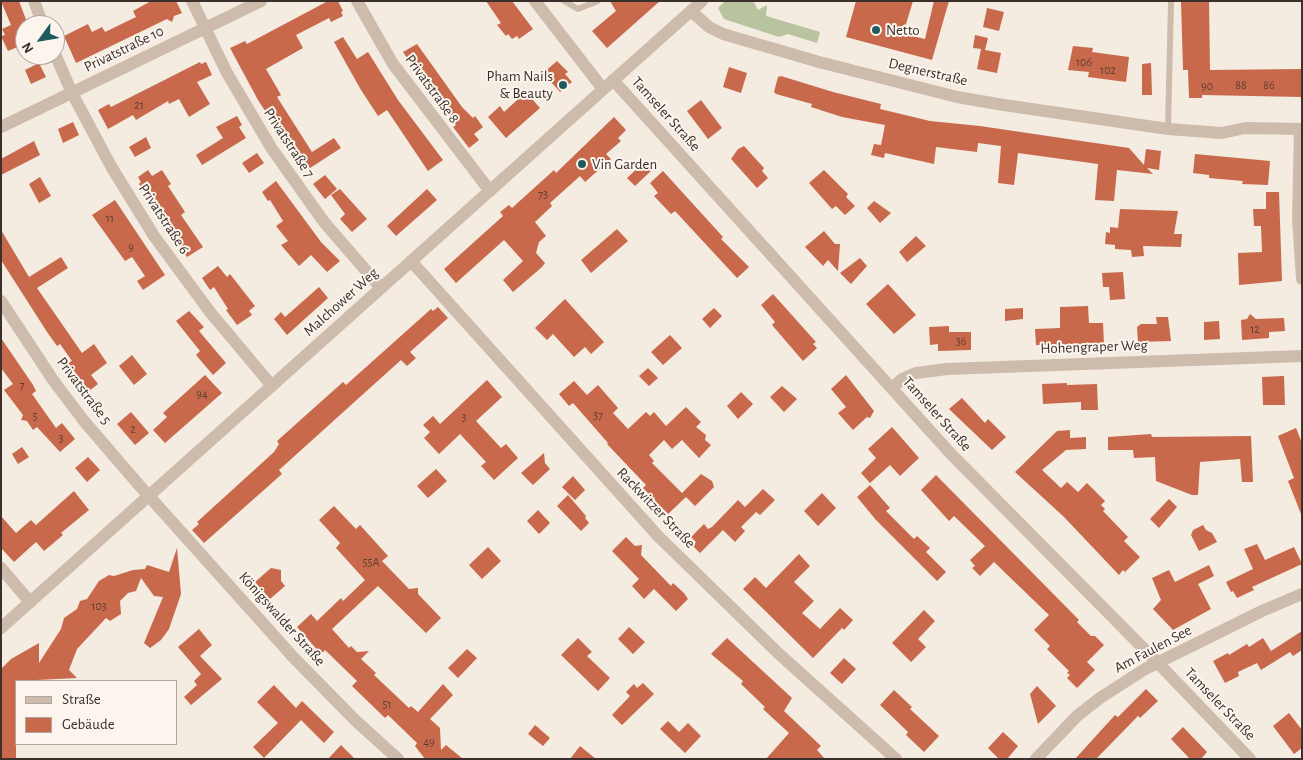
<!DOCTYPE html>
<html>
<head>
<meta charset="utf-8">
<style>
  body { margin:0 }
  #map { position:relative; width:1303px; height:760px; overflow:hidden; background:#f4ebe1; font-family:"Alegreya Sans",sans-serif }
  canvas { display:block }
  .frame { position:absolute; inset:0; border:2px solid #3b302b; pointer-events:none }
  .legend { position:absolute; left:15px; top:680px; width:162px; height:65px; box-sizing:border-box; background:#fbf5ee; border:1px solid #aea6a0; margin:0; padding:6px 9px; list-style:none; font-size:15px; color:#3b302b }
  .legend li { display:flex; align-items:center; gap:10px; height:25px }
  .legend b { width:25px; border:1px solid #aea6a0 }
  .north { position:absolute; left:15px; top:15px; width:50px; height:50px; box-sizing:border-box; background:#fbf5ee; border:1px solid #aea6a0; border-radius:50%; rotate:238deg; font-size:14px; font-weight:700; line-height:20px; text-align:center; color:#3b302b }
  .north::after { content:''; display:block; margin:auto; width:18px; height:22px; background:#1f5a5e; clip-path:polygon(50% 0,100% 100%,50% 72%,0 100%) }
</style>
</head>
<body>
<div id="map">
<canvas width="1303" height="760"></canvas>
<div class="frame"></div>
<ul class="legend">
<li><b style="height:6px;background:#cdbbac"></b>Straße</li>
<li><b style="height:14px;background:#c8694b"></b>Gebäude</li>
</ul>
<div class="north">N</div>
</div>
<script>
const context = document.querySelector('canvas').getContext('2d');
context.lineJoin = 'round';
function paint(path, color) { context.fillStyle = color; context.fill(path, 'evenodd'); }
const poly = rows => new Path2D(rows.map(r => 'M' + r).join(''));
function stroke(path, color, width, dash) { context.strokeStyle = color; context.lineWidth = width; context.lineCap = dash ? 'butt' : 'round'; context.setLineDash(dash || []); context.stroke(path); }
function write(font, color, halo, rows, align = 'center') {
  context.font = font + ' "Alegreya Sans",sans-serif'; context.lineWidth = 4; context.setLineDash([]); context.textBaseline = 'middle'; context.strokeStyle = halo; context.fillStyle = color; for (const [text, x, y, turn = 0] of rows) {
    context.save(); context.translate(x, y); context.rotate((+turn || 0) * Math.PI / 180); context.textAlign = isNaN(turn) ? turn : align; if (halo) context.strokeText(text, 0, 0); context.fillText(text, 0, 0); context.restore();
  }
}
paint(poly([
  [725,1,753,1,758,10,767,5,766,16,820,32,817,43,788,34,779,37,724,19,718,8]
]), '#b8c4a0');
paint(poly([
  [1,1,19,1,28,25,25,25,25,44,8,51,1,36,5,35,2,29,11,25],
  [151,1,176,1,182,13,174,16,172,22,167,19,76,63,64,36,88,24,92,32,102,27,105,32,136,17,133,11],
  [328,1,338,1,343,11,341,12,343,16,331,22,329,18,296,35,303,48,266,69,281,95,277,97,312,152,334,138,341,148,310,168,306,163,302,167,292,153,297,150,284,131,280,134,258,100,230,48,245,41,247,44],
  [486,1,512,1,533,29,519,39,517,36,512,39,508,34,506,36,497,25,501,23],
  [610,1,660,1,607,48,592,31,616,11],
  [856,1,913,1,903,34,925,39,934,1,949,1,932,60,846,37],
  [1181,1,1209,1,1210,70,1302,69,1302,97,1202,95,1202,98,1189,98,1188,70,1183,70],
  [987,8,1004,12,999,31,983,27],
  [975,35,988,38,985,50,1001,53,997,73,977,69,981,49,973,48],
  [343,37,357,59,368,52,398,100,443,160,428,171,387,110,378,116,361,90,334,42],
  [417,44,462,107,473,118,475,116,483,127,474,134,479,140,469,148,453,127,456,125,450,117,451,116,438,97,434,99,403,52],
  [1073,46,1093,48,1092,52,1129,57,1126,82,1088,77,1089,72,1068,70],
  [557,61,568,72,565,74,572,82,560,92,543,73],
  [200,62,201,64,206,62,212,75,197,82,210,104,189,117,179,99,169,104,168,101,136,120,133,115,108,129,98,110,109,104,111,107],
  [39,63,46,77,31,84,25,70],
  [1151,63,1152,95,1142,95,1142,64],
  [729,67,747,73,741,93,723,87],
  [781,76,833,92,881,104,880,109,930,121,980,126,1129,148,1144,165,1146,149,1161,151,1159,170,1147,168,1153,174,1117,170,1114,201,1095,200,1098,164,1018,153,1014,185,998,183,1001,146,978,143,977,152,936,147,934,164,885,153,884,158,871,155,874,144,881,145,885,125,842,117,811,107,812,104,776,94,774,92,778,77],
  [526,92,540,108,506,138,488,117,500,106,504,112],
  [701,100,722,128,708,139,687,111],
  [237,116,242,125,239,127,246,138,202,165,196,155,223,138,216,127],
  [614,117,626,130,618,138,621,141,606,154,611,159,585,182,580,176,550,203,552,206,535,222,546,236,539,242,536,253,545,263,542,267,513,292,503,280,523,261,504,240,456,283,444,269,503,216,500,212,509,205,512,208,554,170,556,173],
  [73,122,79,135,63,143,58,129],
  [146,137,151,148,135,157,129,147],
  [34,141,40,155,1,175,1,159],
  [744,146,764,168,762,171,768,178,757,188,731,159,738,149],
  [257,153,264,163,249,173,242,163],
  [1195,154,1270,161,1268,185,1242,184,1243,181,1209,178,1209,175,1193,173],
  [645,161,652,170,635,186,627,178],
  [148,170,152,176,162,170,171,184,168,186,185,212,181,215,203,247,187,257,179,245,182,243,169,222,165,225,139,184,141,182,138,177],
  [824,170,848,194,846,197,855,206,845,215,836,206,832,209,809,183],
  [663,171,723,237,721,239,749,267,737,278,675,211,671,214,654,196,658,193,650,183],
  [325,175,337,189,325,199,313,184],
  [40,177,51,196,39,203,29,184],
  [276,181,321,242,340,261,327,272,311,255,299,266,281,245,288,241,276,226,283,221,270,200,268,201,262,192],
  [340,189,367,219,352,232,340,219,345,214,331,195],
  [427,189,437,200,396,236,387,226],
  [1266,192,1279,192,1282,281,1239,285,1238,253,1262,252,1261,226,1254,226,1253,209,1266,209],
  [115,200,165,275,143,290,137,281,145,276,132,257,125,261,92,215],
  [874,201,891,213,880,223,867,208],
  [1120,209,1178,211,1174,234,1182,234,1181,247,1143,246,1144,256,1132,257,1131,250,1115,249,1115,245,1105,244,1106,232,1110,233,1110,227,1118,228],
  [617,229,628,241,591,273,581,260],
  [1,230,29,277,61,257,68,268,37,288,82,353,94,344,107,363,91,375,98,384,89,391,68,363,72,361,60,344,57,346,47,332,1,260],
  [824,231,835,244,840,244,838,271,828,260,823,266,805,247],
  [916,236,926,246,907,262,899,252],
  [860,258,867,266,851,284,840,273],
  [218,266,227,277,230,274,255,306,249,311,252,315,237,325,226,310,228,309,214,287,210,290,202,278],
  [1123,272,1125,299,1110,300,1109,287,1103,287,1102,273],
  [888,284,916,315,894,334,866,304],
  [319,287,328,298,287,335,274,319,281,312,285,317],
  [773,294,816,342,813,344,817,348,803,361,772,325,775,322,761,305],
  [565,299,604,342,591,354,585,347,574,357,553,334,547,340,535,328],
  [1088,306,1089,323,1103,323,1104,344,1036,345,1035,329,1060,328,1060,307],
  [438,307,448,318,410,352,416,358,407,366,401,360,279,470,282,474,204,543,192,530,199,524,197,522,274,452,279,444,277,441,324,399,343,382,346,385,431,309,433,311],
  [714,308,722,316,710,328,702,319],
  [1023,308,1023,319,1005,321,1005,309],
  [189,311,204,327,199,331,226,363,213,375,196,355,200,351,176,321],
  [1250,314,1256,319,1284,318,1285,331,1269,332,1269,338,1242,340,1241,320,1247,319],
  [1156,317,1168,317,1171,341,1138,342,1137,327,1141,324,1157,324],
  [1219,321,1220,339,1204,340,1204,322],
  [949,326,949,332,971,332,971,350,938,351,938,344,930,345,929,327],
  [670,335,682,348,663,365,651,352],
  [1,338,33,385,36,391,32,394,56,428,62,423,75,439,60,452,37,427,33,430,27,421,21,420,23,415,4,390,13,384,1,368],
  [132,355,147,374,134,385,119,366],
  [648,368,658,378,649,386,639,376],
  [205,375,222,393,165,443,153,430,167,417,163,413],
  [846,375,874,411,870,418,867,417,853,430,838,413,846,407,831,389],
  [1284,376,1285,405,1263,405,1262,377],
  [487,380,502,397,476,421,501,448,506,444,518,458,494,480,481,466,486,462,460,434,439,454,424,438,430,432,423,425,433,416,440,424],
  [574,381,587,395,598,385,618,408,613,413,628,429,646,412,650,416,654,412,666,426,686,407,701,422,696,427,706,435,705,440,711,445,699,458,682,440,672,449,664,440,649,455,654,461,652,463,686,497,668,514,643,488,646,485,607,444,608,443,573,403,569,406,559,394],
  [1067,383,1067,385,1097,384,1098,410,1081,410,1081,402,1043,404,1042,384],
  [782,386,797,399,784,412,770,397],
  [741,392,753,404,738,419,727,406],
  [962,398,985,423,988,419,1006,437,992,450,949,409],
  [131,412,149,433,135,445,117,424],
  [892,427,919,458,900,476,890,465,870,483,861,473,876,458,868,449],
  [1296,428,1302,443,1301,514,1288,481,1294,478,1278,436],
  [1070,430,1070,438,1086,437,1086,449,1066,450,1042,470,1061,488,1067,482,1078,492,1087,483,1105,501,1101,505,1105,509,1103,511,1128,537,1124,541,1140,557,1125,572,1123,570,1119,575,1064,517,1015,472,1057,431],
  [1151,434,1152,437,1251,436,1253,482,1242,482,1240,459,1200,462,1198,495,1192,495,1156,481,1155,457,1134,458,1133,450,1108,450,1108,437],
  [22,447,29,457,18,464,12,454],
  [544,453,545,463,550,469,533,485,521,473],
  [88,457,100,470,87,482,75,468],
  [436,469,447,481,428,498,417,486],
  [701,474,712,481,714,487,695,506,682,493],
  [936,475,1079,620,1077,622,1091,636,1095,636,1104,645,1087,662,1095,670,1077,688,1067,678,1070,675,1067,673,1069,671,1047,649,1050,646,1034,630,1049,615,994,562,980,576,972,568,975,566,970,560,985,546,954,516,949,521,921,490],
  [573,476,585,490,575,500,562,487],
  [870,485,890,508,886,511,914,539,917,536,930,548,926,552,946,572,937,581,876,520,857,497],
  [763,489,775,500,760,515,756,512,741,527,745,531,735,542,723,530,700,553,693,546,696,542,691,537,704,524,708,529,712,527,738,500,745,507],
  [74,491,89,510,61,533,63,535,44,551,36,542,14,562,1,548,1,516,16,533,31,520,36,525],
  [822,493,836,508,818,526,804,511],
  [568,495,586,516,585,518,589,523,581,531,557,506],
  [1169,499,1177,507,1159,528,1150,519],
  [334,506,356,529,360,525,388,556,382,561,409,589,418,588,418,594,441,618,426,633,378,586,332,629,349,648,351,646,357,652,369,651,361,659,376,673,374,675,409,708,411,706,418,712,443,684,453,695,430,719,440,728,441,750,446,745,463,759,425,759,415,746,417,743,388,715,385,718,352,686,357,681,325,650,321,654,297,627,311,614,317,621,341,598,343,601,365,580,336,548,340,543,319,520],
  [538,510,550,523,539,534,527,521],
  [1203,525,1206,530,1212,533,1217,542,1199,551,1191,535,1193,530],
  [626,537,635,546,642,545,641,555,671,586,673,583,684,593,688,599,676,611,654,589,644,599,632,586,639,579,612,551],
  [1257,544,1265,560,1294,547,1302,564,1252,587,1254,590,1237,598,1233,591,1231,592,1226,582,1253,569,1244,549],
  [488,547,501,561,482,579,469,565],
  [177,548,181,594,169,629,161,640,150,648,144,643,163,597,154,596,141,578,136,591,128,593,120,601,121,614,110,621,106,618,77,649,69,670,77,678,16,681,16,759,1,759,1,669,11,659,39,643,39,663,61,629,64,618,77,609,80,601,87,599,99,581,109,575,114,576,133,570,145,569,147,565,169,572],
  [799,554,810,566,794,582,814,601,802,613,820,629,840,608,853,620,844,630,842,628,813,658,743,589,755,577,766,588],
  [1209,565,1214,576,1198,584,1211,609,1173,630,1153,609,1161,600,1152,578,1169,570,1175,582],
  [271,568,281,570,281,581,285,586,270,599,255,582],
  [924,610,935,621,918,639,926,647,911,662,892,643],
  [629,627,645,642,633,654,618,639],
  [199,629,212,645,200,656,222,679,191,705,184,697,197,685,194,681,201,674,178,647],
  [1302,631,1302,650,1293,656,1290,652,1261,670,1257,663,1238,672,1239,676,1225,683,1213,661,1228,653,1229,655,1247,644,1249,647,1263,638,1271,651],
  [578,638,592,652,587,656,610,678,598,691,561,655],
  [727,638,792,698,784,711,821,746,817,750,825,759,766,759,789,733,763,709,765,707,741,684,743,681,711,654],
  [467,649,477,658,458,678,448,668],
  [844,658,856,669,842,684,830,673],
  [643,683,654,694,622,725,612,715,630,696,626,692,634,684,637,688],
  [274,685,296,708,302,701,334,732,324,743,301,720,264,758,253,747,278,723,257,702],
  [1037,686,1056,706,1038,724,1030,694],
  [1146,689,1158,701,1140,718,1138,716,1096,759,1075,759,1115,715,1118,717],
  [894,690,912,707,910,709,939,736,924,752,906,735,908,732,880,705],
  [1289,713,1302,730,1302,748,1294,754,1273,726],
  [668,721,679,732,688,723,701,736,685,753,660,729],
  [535,725,550,738,543,746,528,734],
  [1183,727,1207,752,1201,759,1190,759,1171,739],
  [1003,732,1018,746,1007,759,999,759,988,748],
  [341,745,355,759,328,759],
  [580,746,596,759,570,759]
]), '#c8694b');
stroke(poly([
  [564,1,578,9,598,1],
  [1168,129,1171,1]
]), '#cdbbac', 6);
stroke(poly([
  [34,1,43,25],
  [192,1,227,73,272,149,324,222,381,288],
  [357,1,393,64,490,191],
  [535,1,603,89],
  [691,11,709,27,723,34,819,62,957,97,1004,105,1168,129,1222,133,1245,128,1302,129],
  [55,54,72,93,112,168,154,236,210,312,272,386],
  [613,80,951,454,1158,663,1250,759],
  [1,127,261,1],
  [1300,129,1298,218,1302,279],
  [411,261,658,536,778,653,896,759],
  [1,301,53,380,84,421,139,485,294,658,356,721,398,759],
  [892,388,902,379,916,373,947,369,1302,356],
  [1,568,30,602],
  [1036,759,1077,716,1100,698,1145,669,1262,611,1302,594]
]), '#cdbbac', 12);
stroke(poly([
  [1,628,702,1]
]), '#cdbbac', 12);
for (const [x, y, r, color] of [
  [876,30,5,"#1f5a5e"],
  [563,85,5,"#1f5a5e"],
  [582,164,5,"#1f5a5e"]
]) { const dot = new Path2D(); dot.arc(x, y, r, 0, 2 * Math.PI); context.fillStyle = color; context.fill(dot); stroke(dot, '#fbf5ee', 2); }
write('12px', '#5e3e33', null, [
  ["106",1084,62],
  ["102",1108,70],
  ["88",1241,85],
  ["86",1269,85],
  ["90",1207,86],
  ["21",139,105],
  ["73",543,194],
  ["11",110,218],
  ["9",131,247],
  ["12",1255,329],
  ["36",961,341],
  ["7",22,385],
  ["94",202,394],
  ["37",598,415],
  ["5",35,416],
  ["3",464,417],
  ["2",133,429],
  ["3",61,438],
  ["55A",371,562],
  ["103",99,606],
  ["51",387,704],
  ["49",429,742]
]);
write('15px', '#3b302b', '#fbf5ee', [
  ["Netto",886,30],
  ["Pham Nails",553,76,"right"],
  ["& Beauty",553,93,"right"],
  ["Vin Garden",592,164]
], 'left');
write('15px', '#3b302b', '#fbf5ee', [
  ["Privatstraße 10",124,49,-26],
  ["Degnerstraße",928,72,13],
  ["Privatstraße 8",432,89,54],
  ["Tamseler Straße",666,114,48],
  ["Privatstraße 7",289,143,57],
  ["Privatstraße 6",164,219,57],
  ["Malchower Weg",341,302,-42],
  ["Hohengraper Weg",1094,347,-2],
  ["Privatstraße 5",84,391,53],
  ["Tamseler Straße",937,414,48],
  ["Rackwitzer Straße",656,508,46],
  ["Königswalder Straße",282,619,48],
  ["Am Faulen See",1153,649,-28],
  ["Tamseler Straße",1220,704,46]
]);
</script>
</body>
</html>
